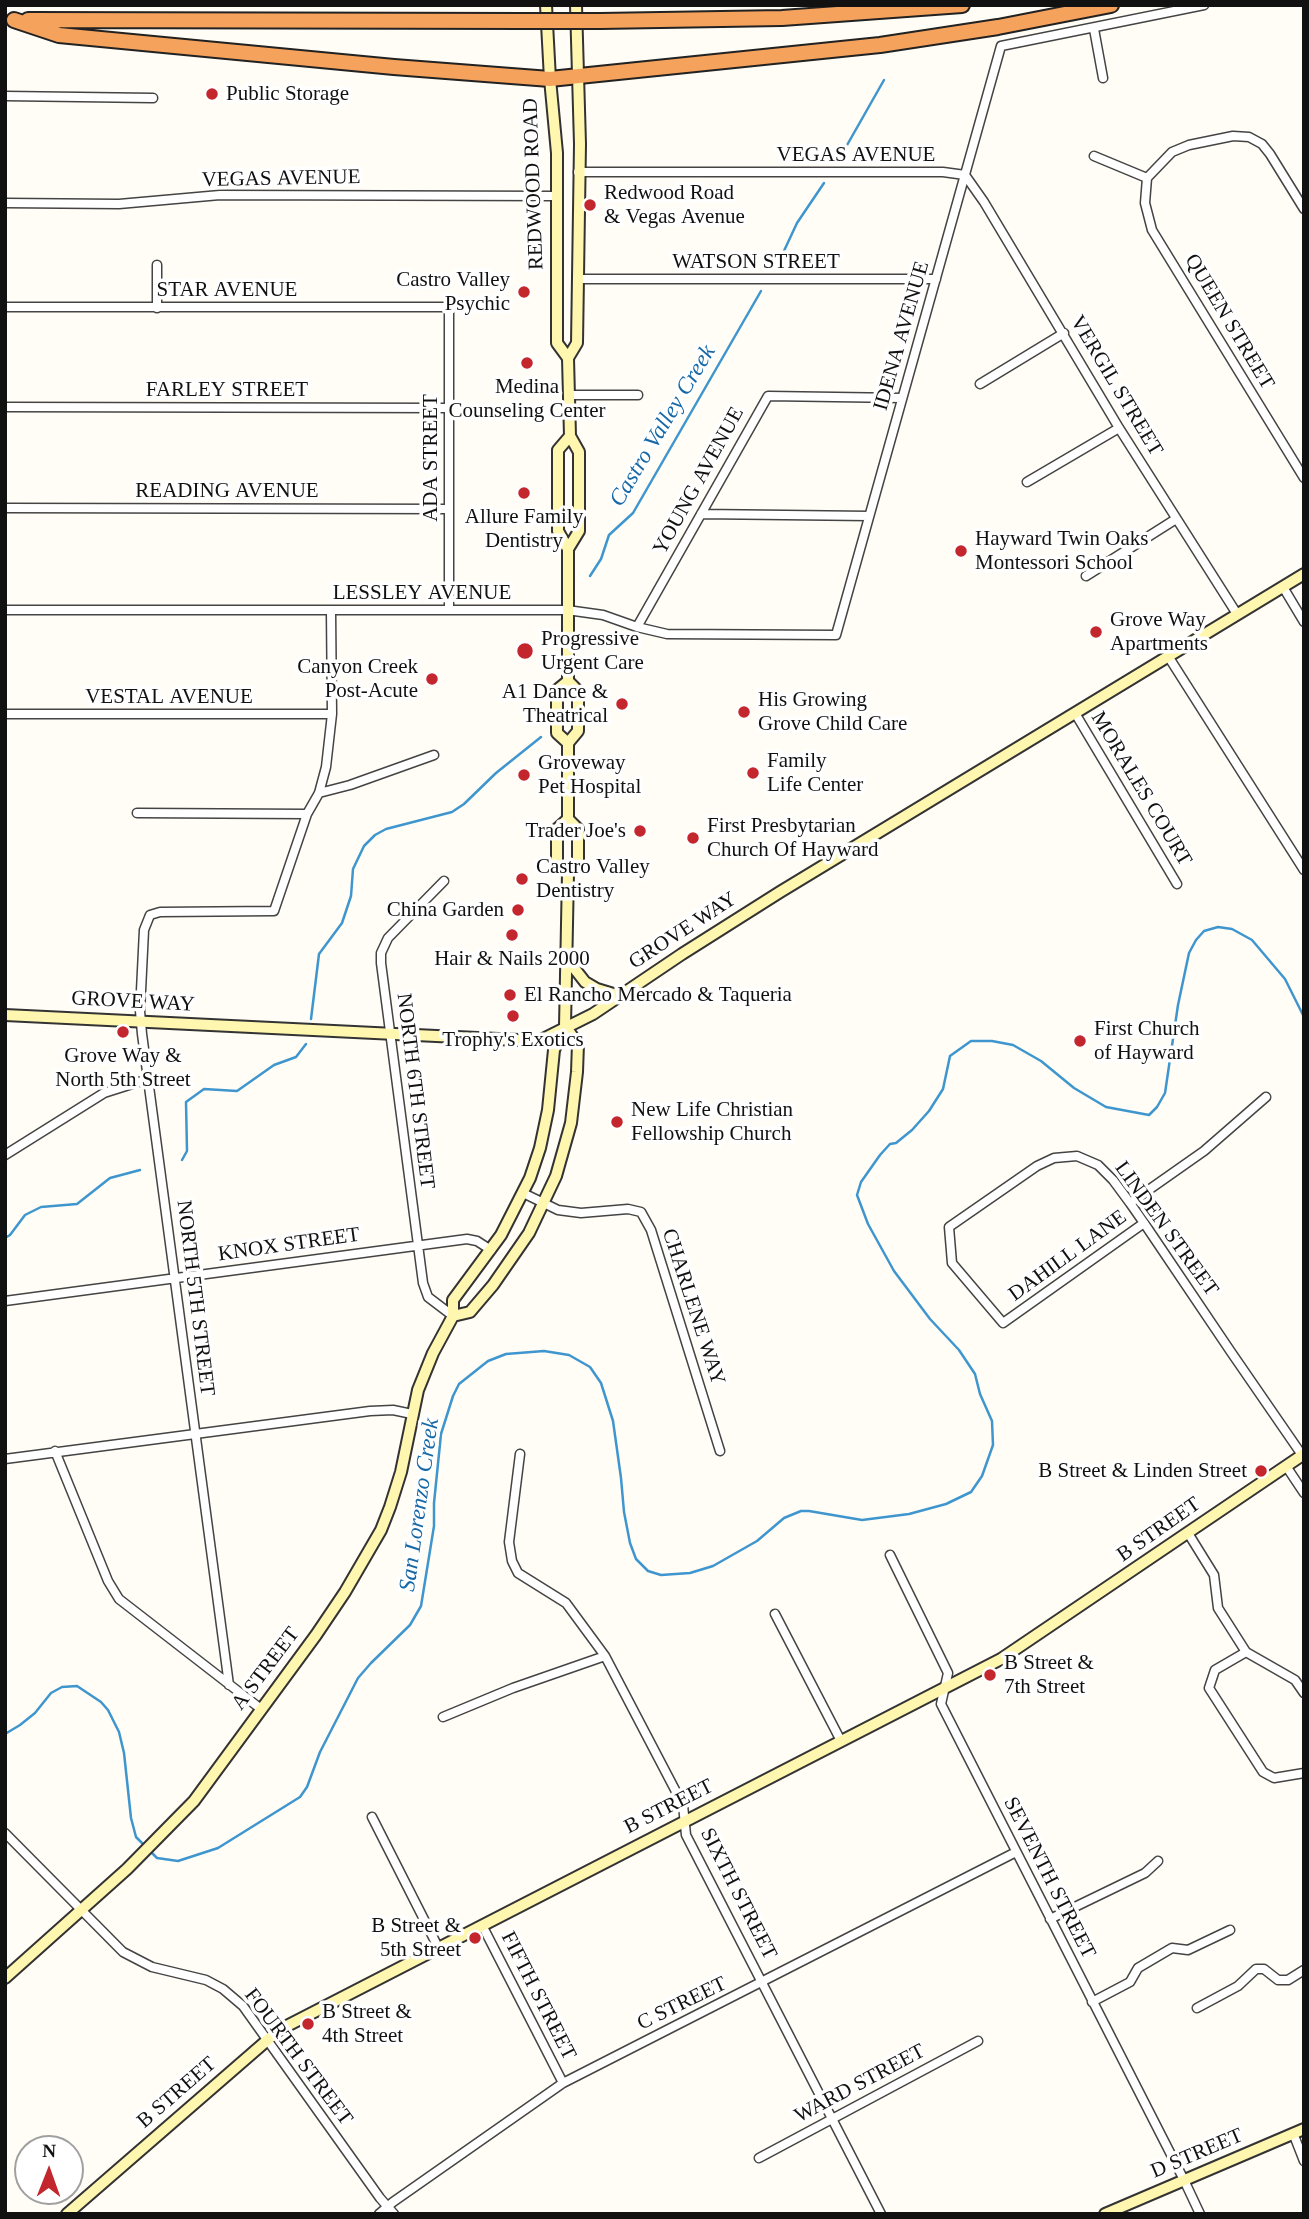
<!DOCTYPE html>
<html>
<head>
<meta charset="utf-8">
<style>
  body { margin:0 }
  #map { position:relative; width:1309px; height:2219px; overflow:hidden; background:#fffdf5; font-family:"Times New Roman",serif }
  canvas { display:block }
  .frame { position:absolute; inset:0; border:7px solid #111; pointer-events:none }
  .north { position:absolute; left:14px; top:2135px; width:70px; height:70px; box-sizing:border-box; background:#fff; border:2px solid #a0a0a0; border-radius:50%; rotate:1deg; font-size:19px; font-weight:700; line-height:28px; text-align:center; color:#111 }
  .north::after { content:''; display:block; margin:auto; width:24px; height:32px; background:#c4262e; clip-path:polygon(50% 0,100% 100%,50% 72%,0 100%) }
</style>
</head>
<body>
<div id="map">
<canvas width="1309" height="2219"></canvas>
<div class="frame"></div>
<div class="north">N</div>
</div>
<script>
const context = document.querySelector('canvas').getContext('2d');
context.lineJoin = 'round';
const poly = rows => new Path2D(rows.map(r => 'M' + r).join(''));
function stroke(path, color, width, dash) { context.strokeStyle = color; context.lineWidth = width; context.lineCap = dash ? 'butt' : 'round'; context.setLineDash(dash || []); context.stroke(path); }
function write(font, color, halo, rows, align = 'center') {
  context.font = font + ' "Times New Roman",serif'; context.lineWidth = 7; context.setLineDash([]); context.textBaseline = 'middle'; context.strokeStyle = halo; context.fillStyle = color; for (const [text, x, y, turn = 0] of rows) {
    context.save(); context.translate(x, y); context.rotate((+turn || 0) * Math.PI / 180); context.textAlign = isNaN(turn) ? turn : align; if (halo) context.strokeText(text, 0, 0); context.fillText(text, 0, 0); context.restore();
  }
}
stroke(poly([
  [838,161,884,80],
  [776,268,797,223,824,183],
  [590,576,601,559,609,535,633,513,761,291],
  [311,1019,319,954,342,923,351,896,353,869,364,846,375,835,386,829,452,812,464,804,496,773,541,737],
  [182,1160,187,1151,186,1102,204,1089,237,1091,274,1065,296,1057,306,1044],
  [5,1238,10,1235,25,1215,41,1207,77,1204,110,1178,140,1170],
  [5,1734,20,1725,35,1713,51,1693,62,1687,77,1686,101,1702,108,1710,119,1732,124,1753,131,1818,136,1837,144,1845],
  [149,1850,157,1858,178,1861,218,1848,300,1797,307,1787,320,1752,358,1678,371,1663,410,1625,421,1606,434,1526,434,1503,441,1434,453,1396,459,1384,488,1361,506,1354,544,1351,569,1355,590,1367,601,1383,613,1421,621,1478,624,1512,630,1543,636,1559,648,1571,661,1575,690,1573,713,1566,757,1541,784,1518,801,1511,809,1511,862,1520,909,1514,946,1504,971,1492,982,1476,993,1445,992,1421,980,1394,975,1374,959,1350,930,1319,894,1271,868,1224,857,1195,861,1182,880,1155,890,1144,896,1143,912,1130,929,1111,943,1089,950,1056,971,1041,992,1041,1013,1045,1041,1061,1074,1088,1106,1107,1149,1115,1157,1107,1165,1093,1178,1005,1189,953,1196,940,1204,931,1218,927,1232,929,1252,940,1285,979,1304,1017]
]), '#3f96cf', 2.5);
const street = poly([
  [1094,29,1103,78],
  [5,96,153,98],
  [1094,156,1147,178],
  [578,172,943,172,965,175,984,202,1119,428,1237,614],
  [1147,178,1145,203,1152,230,1304,478],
  [1147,178,1172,152,1189,145,1233,136,1249,137,1262,144,1270,154,1304,209],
  [5,203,119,204,220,195,557,196],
  [577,279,936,279],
  [5,307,449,307,449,610],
  [157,308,157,265],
  [980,384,1064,333],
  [570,395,638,395],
  [5,407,449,408],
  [1027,482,1119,428],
  [5,508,449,509],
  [701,514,869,516],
  [1086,576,1176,519],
  [1283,587,1304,622],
  [5,610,567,610,603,615,637,627,667,634,836,635,1001,46,1204,5],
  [637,627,768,396,902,398],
  [1168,656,1304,870],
  [1075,713,1177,884],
  [5,714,332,714],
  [319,793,350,785,434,755],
  [137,813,307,814],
  [444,881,388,938,381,953,381,963,423,1283,428,1297,453,1316],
  [5,1155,104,1093,148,1079],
  [523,1193,558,1210,581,1213,628,1209,641,1212,651,1230,720,1451],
  [1130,1203,1204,1151,1266,1097],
  [1144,1223,1003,1323,952,1263,949,1227,1037,1166,1054,1158,1077,1156,1098,1165,1113,1180,1130,1203,1144,1223,1231,1352,1302,1455],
  [5,1301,467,1239,477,1241,491,1250],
  [55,1451,108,1581,119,1599,261,1709],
  [520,1454,509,1542,512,1561,518,1573,566,1603,605,1656,683,1805,686,1835,881,2214],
  [5,1459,370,1411,393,1410,412,1414],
  [1286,1466,1304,1493],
  [1188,1533,1214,1575,1218,1608,1246,1652],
  [890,1555,948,1673,941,1704,1184,2180,1200,2214],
  [775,1614,841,1741],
  [229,1685,142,1034,140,1011,144,930,150,915,160,912,274,911,307,814,319,793,326,767,332,714,331,611],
  [1304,1693,1295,1680,1246,1652,1215,1670,1209,1688,1263,1772,1274,1778,1304,1773],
  [443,1717,513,1688,605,1656],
  [372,1817,438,1947],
  [5,1833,123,1952,152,1967,206,1980,223,1989,243,2006,380,2198,394,2214],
  [1050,1919,1145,1873,1158,1861],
  [482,1925,563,2083],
  [1092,2002,1130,1982,1138,1968,1172,1948,1188,1950,1230,1930],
  [1197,2008,1238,1986,1256,1969,1264,1969,1278,1980,1288,1980,1304,1970],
  [1293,2133,1304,2161],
  [759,2158,978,2041],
  [379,2214,393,2202,563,2083,1016,1852]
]);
const secondary = poly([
  [546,5,550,79,557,153,557,343,568,358,570,436,579,452,579,531,568,549],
  [568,358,577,343,580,144,576,5],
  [568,681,557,690,557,733,568,743],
  [568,873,557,864,557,829,568,819],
  [567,959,585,982,597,989,620,996],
  [5,1015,539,1041,593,1014,682,954,780,892,1304,574],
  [453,1316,470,1312,493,1285,529,1233,556,1176,571,1123,577,1072,578,1044,565,1026],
  [5,1978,127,1869,194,1801,316,1635,345,1592,381,1530,390,1507,401,1472,418,1390,433,1353,453,1316,453,1300,501,1235,530,1178,540,1148,548,1110,554,1050,565,1026,568,873,578,865,578,829,568,819,568,743,578,731,578,691,568,681,568,549,558,531,558,450,570,436],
  [67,2214,279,2030,1001,1659,1304,1454],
  [1105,2214,1304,2129]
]);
const highway = poly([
  [14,20,59,35,394,67,550,79,880,45,998,27,1111,5],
  [28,20,526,21],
  [600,21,782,18,962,5]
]);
stroke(street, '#444', 11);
stroke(secondary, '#333', 14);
stroke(highway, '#222', 18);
stroke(street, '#fff', 8);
stroke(secondary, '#fff6b0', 10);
stroke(highway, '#f5a25d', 14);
const highwayBridge = poly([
  [526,21,600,21]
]);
stroke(highwayBridge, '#222', 18, []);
stroke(highwayBridge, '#f5a25d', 14);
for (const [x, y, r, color] of [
  [212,94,7,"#c4262e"],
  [590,205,7,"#c4262e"],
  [524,292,7,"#c4262e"],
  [527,363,7,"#c4262e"],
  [524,493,7,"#c4262e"],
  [961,551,7,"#c4262e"],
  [1096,632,7,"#c4262e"],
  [525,651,9,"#c4262e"],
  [432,679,7,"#c4262e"],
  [622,704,7,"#c4262e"],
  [744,712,7,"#c4262e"],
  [753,773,7,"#c4262e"],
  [524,775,7,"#c4262e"],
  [640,831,7,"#c4262e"],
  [693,838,7,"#c4262e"],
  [522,879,7,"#c4262e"],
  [518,910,7,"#c4262e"],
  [512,935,7,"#c4262e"],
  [510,995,7,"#c4262e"],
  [513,1016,7,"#c4262e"],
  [123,1032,7,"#c4262e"],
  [1080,1041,7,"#c4262e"],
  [617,1122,7,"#c4262e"],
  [1261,1471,7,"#c4262e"],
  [990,1675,7,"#c4262e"],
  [475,1938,7,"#c4262e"],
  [308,2024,7,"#c4262e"]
]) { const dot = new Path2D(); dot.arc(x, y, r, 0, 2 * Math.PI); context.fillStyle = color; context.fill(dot); stroke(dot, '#fff', 2.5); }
write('21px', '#111', '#fff', [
  ["Public Storage",226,94],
  ["Redwood Road",604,193],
  ["& Vegas Avenue",604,217],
  ["Castro Valley",510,280,"right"],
  ["Psychic",510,304,"right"],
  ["Medina",527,387,"center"],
  ["Counseling Center",527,411,"center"],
  ["Allure Family",524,517,"center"],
  ["Dentistry",524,541,"center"],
  ["Hayward Twin Oaks",975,539],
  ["Montessori School",975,563],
  ["Grove Way",1110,620],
  ["Apartments",1110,644],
  ["Progressive",541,639],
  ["Urgent Care",541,663],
  ["Canyon Creek",418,667,"right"],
  ["Post-Acute",418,691,"right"],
  ["A1 Dance &",608,692,"right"],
  ["Theatrical",608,716,"right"],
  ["His Growing",758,700],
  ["Grove Child Care",758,724],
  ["Family",767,761],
  ["Life Center",767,785],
  ["Groveway",538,763],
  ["Pet Hospital",538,787],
  ["First Presbytarian",707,826],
  ["Church Of Hayward",707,850],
  ["Trader Joe's",626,831,"right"],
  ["Castro Valley",536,867],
  ["Dentistry",536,891],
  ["China Garden",504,910,"right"],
  ["Hair & Nails 2000",512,959,"center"],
  ["El Rancho Mercado & Taqueria",524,995],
  ["First Church",1094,1029],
  ["of Hayward",1094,1053],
  ["Trophy's Exotics",513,1040,"center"],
  ["Grove Way &",123,1056,"center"],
  ["North 5th Street",123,1080,"center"],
  ["New Life Christian",631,1110],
  ["Fellowship Church",631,1134],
  ["B Street & Linden Street",1247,1471,"right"],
  ["B Street &",1004,1663],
  ["7th Street",1004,1687],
  ["B Street &",461,1926,"right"],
  ["5th Street",461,1950,"right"],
  ["B Street &",322,2012],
  ["4th Street",322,2036]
], 'left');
write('21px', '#111', '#fff', [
  ["VEGAS AVENUE",856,155],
  ["VEGAS AVENUE",281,179,-1],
  ["REDWOOD ROAD",534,184,-92],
  ["WATSON STREET",756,262],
  ["STAR AVENUE",227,290],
  ["QUEEN STREET",1229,322,59],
  ["IDENA AVENUE",902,336,-74],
  ["VERGIL STREET",1116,386,59],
  ["FARLEY STREET",227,390],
  ["ADA STREET",431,458,-90],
  ["YOUNG AVENUE",699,481,-61],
  ["READING AVENUE",227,491],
  ["LESSLEY AVENUE",422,593],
  ["VESTAL AVENUE",169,697],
  ["MORALES COURT",1141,789,59],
  ["GROVE WAY",683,931,-33],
  ["GROVE WAY",133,1002,3],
  ["NORTH 6TH STREET",415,1091,83],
  ["LINDEN STREET",1166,1229,54],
  ["KNOX STREET",289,1245,-8],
  ["DAHILL LANE",1068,1256,-36],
  ["NORTH 5TH STREET",195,1298,83],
  ["CHARLENE WAY",693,1307,72],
  ["B STREET",1159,1530,-35],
  ["A STREET",266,1669,-53],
  ["B STREET",669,1807,-27],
  ["SEVENTH STREET",1049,1878,63],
  ["SIXTH STREET",738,1894,63],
  ["FIFTH STREET",538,1996,63],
  ["C STREET",682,2004,-26],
  ["FOURTH STREET",298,2057,53],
  ["WARD STREET",860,2084,-28],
  ["B STREET",177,2093,-41],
  ["D STREET",1197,2154,-23]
]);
write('italic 23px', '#1768a6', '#fff', [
  ["Castro Valley Creek",663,426,-59],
  ["San Lorenzo Creek",420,1505,-82]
]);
</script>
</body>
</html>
